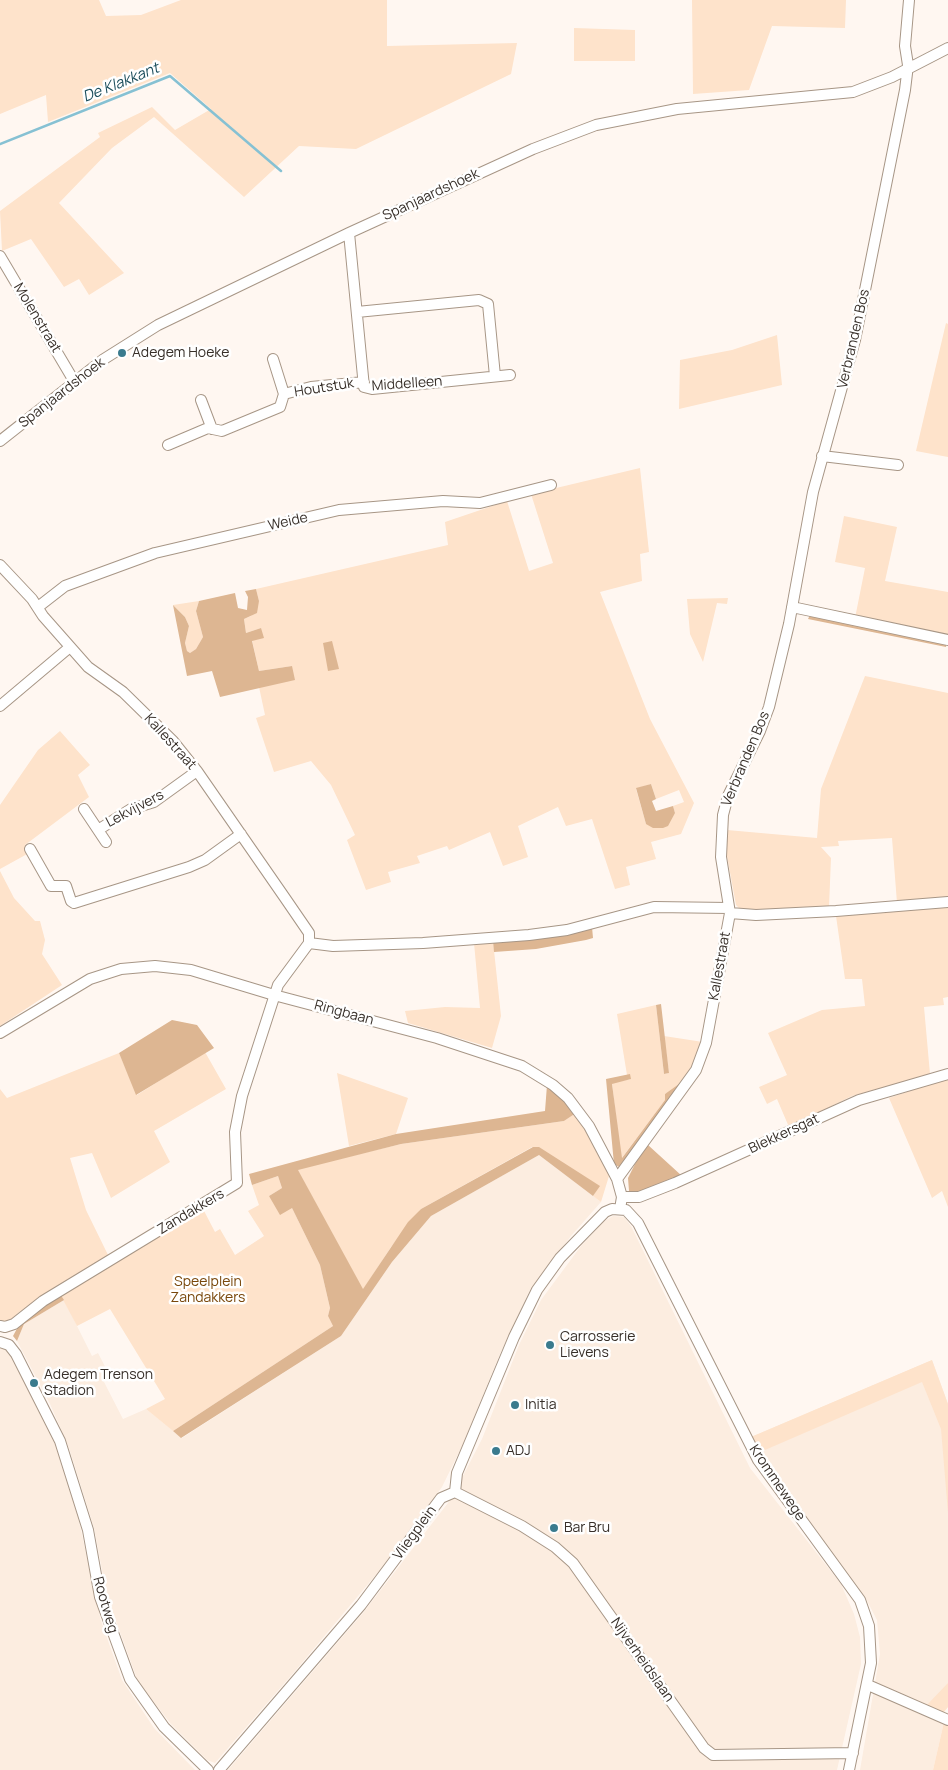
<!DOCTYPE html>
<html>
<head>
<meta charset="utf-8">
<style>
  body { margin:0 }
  canvas { display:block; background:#fff7f1 }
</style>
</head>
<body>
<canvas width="948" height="1770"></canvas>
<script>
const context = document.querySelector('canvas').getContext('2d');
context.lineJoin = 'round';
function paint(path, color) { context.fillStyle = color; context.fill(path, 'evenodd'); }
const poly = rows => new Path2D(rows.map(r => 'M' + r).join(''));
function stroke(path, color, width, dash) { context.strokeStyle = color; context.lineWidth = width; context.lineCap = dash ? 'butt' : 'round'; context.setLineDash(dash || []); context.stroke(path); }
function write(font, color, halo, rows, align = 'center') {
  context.font = font + ' Manrope,sans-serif'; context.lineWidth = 5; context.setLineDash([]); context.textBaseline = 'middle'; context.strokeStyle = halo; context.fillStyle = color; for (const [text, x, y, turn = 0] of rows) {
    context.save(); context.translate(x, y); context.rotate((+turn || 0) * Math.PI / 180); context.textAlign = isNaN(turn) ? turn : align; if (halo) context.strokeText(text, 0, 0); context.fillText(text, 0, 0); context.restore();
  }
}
paint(poly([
  [539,1155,601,1202,571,1236,530,1290,500,1354,463,1444,442,1487,379,1571,296,1670,215,1763,207,1760,171,1724,138,1682,107,1596,94,1528,69,1448,50,1404,17,1341,24,1324,64,1300,92,1356,98,1353,111,1378,104,1382,123,1419,146,1409,182,1438,341,1336,392,1262,431,1216],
  [613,1216,624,1217,631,1226,750,1468,841,1584,854,1614,860,1637,861,1664,837,1770,228,1770,363,1613,451,1499,482,1439,519,1345,541,1300,581,1246,603,1222],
  [0,1346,8,1349,50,1427,71,1485,101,1621,122,1680,154,1728,195,1770,0,1770],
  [932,1360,948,1404,948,1707,943,1713,944,1722,933,1770,860,1770,880,1654,877,1620,865,1597,806,1520,765,1462,751,1437]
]), '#fcede0');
paint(poly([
  [0,0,99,0,106,16,141,15,181,0,387,0,387,46,517,43,511,74,356,149,299,146,244,197,154,117,112,148,59,203,124,273,89,295,79,279,64,287,31,239,2,251,0,211,100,137,98,133,152,107,175,130,211,109,170,73,48,122,46,95,0,114],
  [692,0,846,0,845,28,772,26,749,90,693,94],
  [574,28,635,30,635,61,574,61],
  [946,323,948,324,948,457,916,451],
  [777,335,782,385,679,409,680,360,732,350],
  [640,468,649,552,640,554,642,581,600,592,650,719,694,803,681,834,651,842,656,859,626,867,630,885,615,889,592,819,566,826,558,807,518,826,528,857,503,866,490,832,449,850,447,846,417,856,420,863,388,872,391,882,366,890,347,840,355,835,331,785,311,761,274,772,256,718,265,715,259,687,292,680,292,666,259,671,252,640,261,628,246,633,244,619,251,616,259,601,256,589,448,545,445,522,507,501,529,571,553,563,531,494],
  [651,784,656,799,679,790,684,802,673,806,675,813,646,824,636,789],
  [844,516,897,527,885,581,948,592,948,636,855,618,865,568,835,562],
  [728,598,727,604,717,603,703,662,690,634,687,599],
  [199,601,196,611,203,637,196,649,190,653,187,651,185,643,189,626,185,617,173,605],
  [865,676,948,693,948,897,897,903,892,838,838,841,839,846,821,847,831,858,829,907,746,910,739,908,736,905,727,856,727,830,817,838,821,789],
  [60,731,90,765,78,775,89,797,25,845,29,853,0,869,0,805,38,750],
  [0,871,14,898,35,921,40,921,45,940,42,954,62,985,0,1026],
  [948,905,948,997,943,998,944,1005,924,1007,930,1074,852,1096,789,1127,777,1099,767,1104,759,1087,787,1075,768,1033,822,1010,865,1006,862,979,845,979,836,916],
  [493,941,501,1016,492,1048,408,1023,405,1011,445,1007,480,1008,474,943],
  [656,1005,664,1074,669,1073,664,1036,703,1042,699,1056,681,1087,665,1094,665,1100,621,1159,612,1083,631,1079,627,1075,617,1014],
  [205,1052,226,1089,154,1131,170,1162,111,1198,92,1153,70,1158,86,1210,109,1257,18,1313,9,1323,0,1323,0,1089,7,1098,119,1053,137,1095],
  [337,1073,408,1098,396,1134,349,1146],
  [948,1078,948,1207,942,1191,932,1198,889,1098],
  [576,1113,606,1166,609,1176,601,1202,593,1196,599,1186,532,1147,421,1209,391,1247,363,1290,297,1169,401,1144,564,1121],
  [278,1176,282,1188,269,1196,292,1208,320,1265,330,1308,328,1316,333,1326,173,1431,146,1409,165,1399,110,1309,77,1326,60,1294,202,1207,215,1232,220,1229,235,1255,264,1236,248,1211,259,1205,252,1185],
  [932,1360,948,1404,948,1513,941,1429,922,1382,765,1450,758,1450,751,1437],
  [948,1683,948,1707,943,1713,926,1706],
  [944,1722,948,1724,948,1770,933,1770]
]), '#fee3cb');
paint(poly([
  [256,589,259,601,257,613,244,619,246,633,261,628,264,638,252,641,259,671,292,666,295,680,220,697,212,671,187,676,173,605,185,617,189,626,185,643,187,651,190,653,196,649,203,637,196,611,199,601,235,593,238,608,247,610,248,597,245,591],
  [810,615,947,641,946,647,808,619],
  [332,641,339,669,328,671,323,643],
  [651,784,656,799,652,801,656,811,673,806,675,813,668,826,663,828,653,828,646,824,636,788],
  [592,927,593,938,586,940,536,949,494,952,493,941],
  [661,1004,669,1073,664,1074,656,1005],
  [172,1020,197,1025,214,1048,136,1095,119,1053],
  [630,1074,631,1079,612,1084,622,1158,665,1100,665,1094,679,1084,681,1087,625,1164,619,1167,614,1164,606,1079],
  [547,1085,576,1113,564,1121,401,1144,298,1170,363,1289,408,1222,421,1209,533,1147,539,1147,600,1186,593,1196,539,1155,431,1216,392,1262,341,1336,181,1438,173,1431,333,1326,328,1316,330,1308,320,1265,292,1208,280,1215,269,1196,282,1188,278,1176,252,1185,249,1174,396,1134,545,1111],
  [648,1145,682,1176,636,1197,629,1191,628,1178,638,1158],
  [60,1294,64,1300,24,1324,17,1341,13,1336,21,1321]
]), '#ddb692');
stroke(poly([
  [0,144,170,76,281,171]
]), '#86c1d3', 2.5);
const minor = poly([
  [349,233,364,387,372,389,510,375],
  [0,256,74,381],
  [357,312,479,300,488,304,495,376],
  [273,359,284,394],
  [201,400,212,429],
  [0,441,104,359,158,325,349,233,533,149,596,125,677,109,853,92,892,77,948,48],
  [168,445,208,428,222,431,280,407,284,394,311,387,364,382],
  [822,456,898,465],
  [0,565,32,599,43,616,88,667,123,692,173,741,197,771,285,898,309,933,309,943,278,985,242,1096,235,1132,237,1183,43,1301,14,1324,5,1327,0,1326],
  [38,607,65,586,155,553,339,510,443,501,480,503,551,485],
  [792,607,948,640],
  [0,706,70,647],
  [84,809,106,842],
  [98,830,131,809,154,802,197,771],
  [30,849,51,886,66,886,71,901,74,903,189,867,205,860,241,834],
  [730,913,756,915,836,911,948,902],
  [309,943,333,946,423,943,529,935,567,930,654,907,729,908],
  [0,1033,90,979,121,969,155,966,191,970,274,995,437,1038,522,1066,553,1085,568,1098,589,1126,617,1179,622,1197,620,1209],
  [617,1179,696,1070,706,1043,730,913,721,857,723,815,728,796,760,731,769,707,789,624,813,492,855,340,905,90,908,65,905,46,909,0],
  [622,1197,639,1197,675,1183,859,1100,948,1074],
  [0,1342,9,1345,16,1354,60,1441,88,1530,100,1597,130,1679,164,1727,208,1770],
  [455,1492,457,1473,514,1337,537,1290,560,1258,605,1212,612,1209,626,1210,638,1223,758,1460,860,1600,869,1626,871,1663,849,1770],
  [455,1492,522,1526,555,1547,573,1563,704,1748,713,1755,853,1753],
  [868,1685,948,1720],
  [219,1770,361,1605,441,1498,455,1492]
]);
stroke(minor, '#a79686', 12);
stroke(minor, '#fff', 10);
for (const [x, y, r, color] of [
  [122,353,5,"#3a7b8e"],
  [550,1345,5,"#3a7b8e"],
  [34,1383,5,"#3a7b8e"],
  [515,1405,5,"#3a7b8e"],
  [496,1451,5,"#3a7b8e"],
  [554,1528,5,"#3a7b8e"]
]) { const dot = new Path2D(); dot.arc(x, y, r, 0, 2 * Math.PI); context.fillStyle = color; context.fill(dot); stroke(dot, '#fff', 2); }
write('14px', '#372f29', '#fff', [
  ["Spanjaardshoek",431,195,-25],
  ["Molenstraat",37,318,59],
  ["Verbranden Bos",854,339,-77],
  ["Middelleen",407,384,-4],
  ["Houtstuk",324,388,-9],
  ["Spanjaardshoek",62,393,-38],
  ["Weide",288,522,-13],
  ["Kallestraat",170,742,48],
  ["Verbranden Bos",746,759,-67],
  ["Lekvijvers",135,809,-28],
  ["Kallestraat",720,966,-80],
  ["Ringbaan",344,1013,15],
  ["Blekkersgat",784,1134,-25],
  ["Zandakkers",191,1212,-31],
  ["Krommewege",777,1483,56],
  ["Vliegplein",415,1533,-54],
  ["Rootweg",105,1605,74],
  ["Nijverheidslaan",642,1660,55]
]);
write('14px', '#372f29', '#fff', [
  ["Adegem Hoeke",132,353],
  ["Carrosserie",560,1337],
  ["Lievens",560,1353],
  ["Adegem Trenson",44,1375],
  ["Stadion",44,1391],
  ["Initia",525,1405],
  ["ADJ",506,1451],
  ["Bar Bru",564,1528]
], 'left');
write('14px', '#79480c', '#fff', [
  ["Speelplein",208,1282],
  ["Zandakkers",208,1298]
]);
write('italic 15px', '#1c4e5c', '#fff', [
  ["De Klakkant",121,83,-22]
]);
</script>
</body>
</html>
